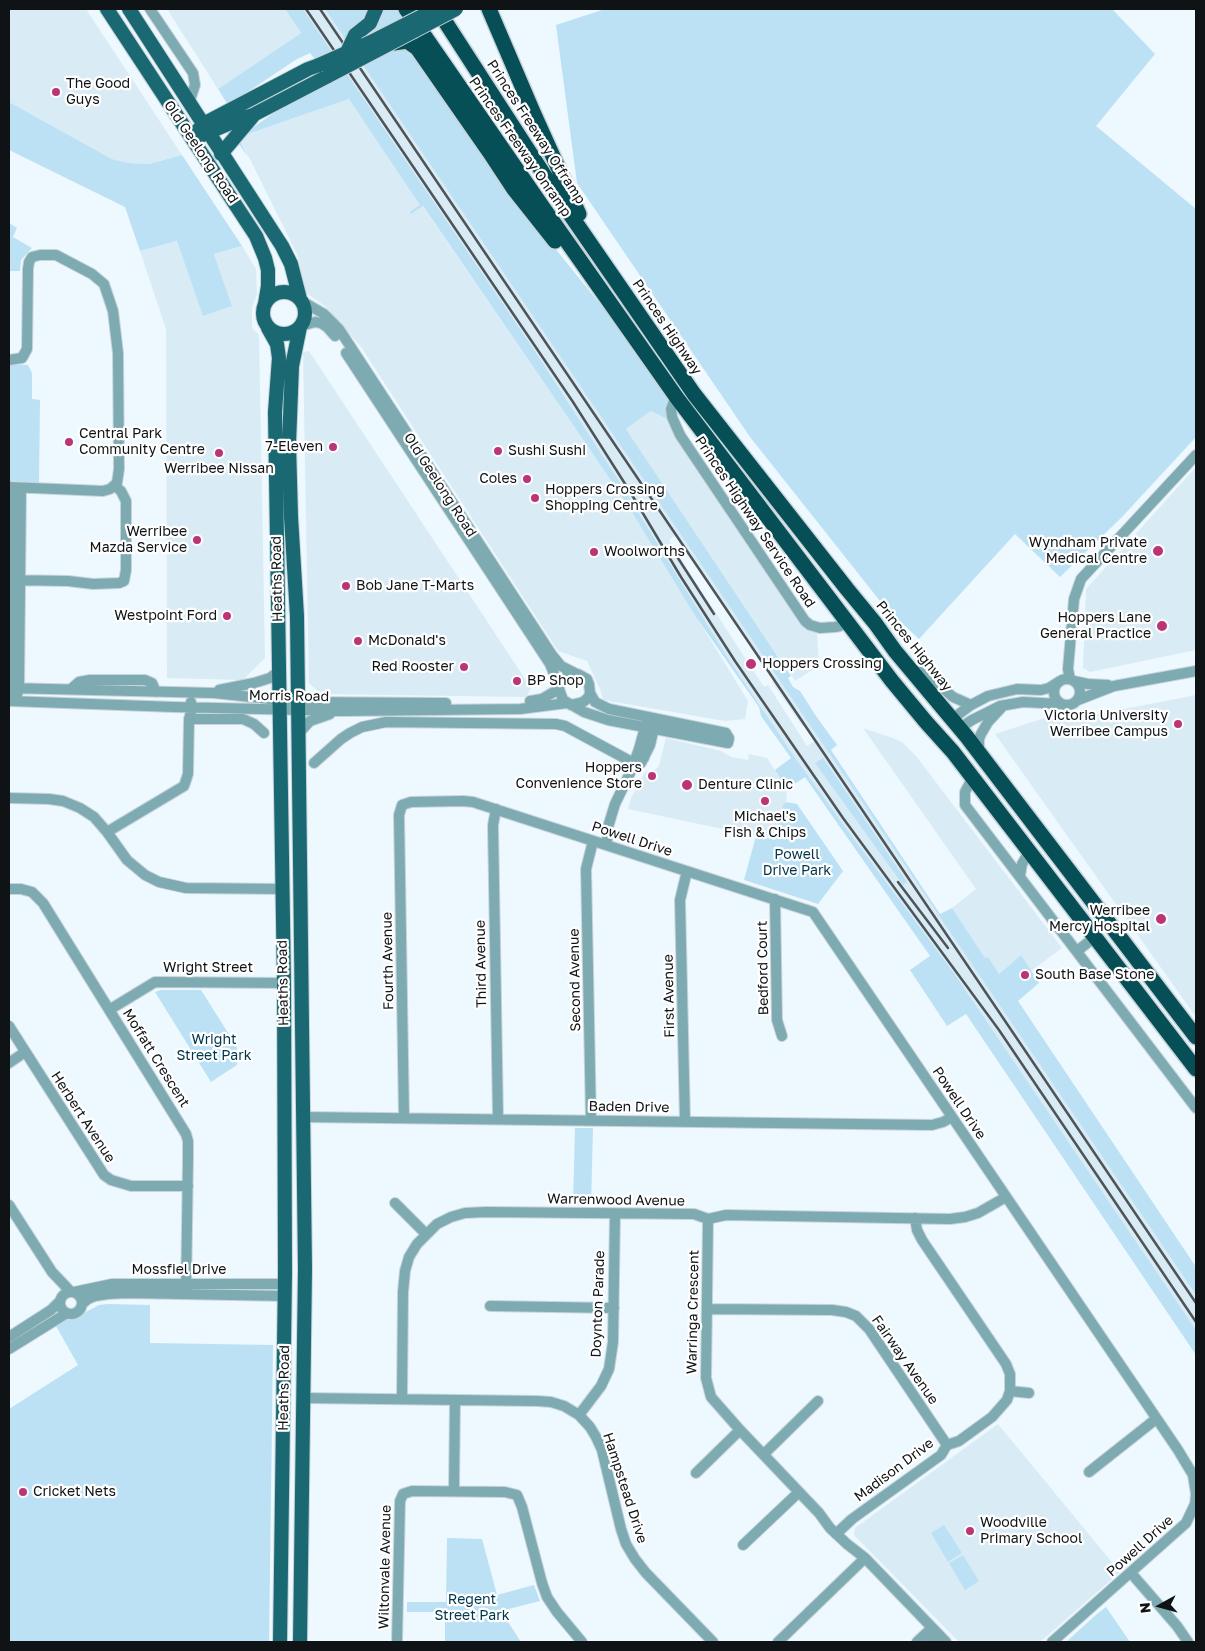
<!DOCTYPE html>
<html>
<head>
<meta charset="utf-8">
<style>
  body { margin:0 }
  #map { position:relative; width:1205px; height:1651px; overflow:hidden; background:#edf8ff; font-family:"Golos Text",sans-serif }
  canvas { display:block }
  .frame { position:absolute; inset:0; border:10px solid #0f1315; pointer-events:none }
  .north { position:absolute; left:1135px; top:1581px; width:50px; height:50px; -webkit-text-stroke:4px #fff; paint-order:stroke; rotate:263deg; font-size:14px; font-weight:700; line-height:20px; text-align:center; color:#0f1315 }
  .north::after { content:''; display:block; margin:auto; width:18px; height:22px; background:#0f1315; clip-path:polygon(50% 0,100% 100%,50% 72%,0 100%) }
</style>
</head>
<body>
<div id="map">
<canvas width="1205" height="1651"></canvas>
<div class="frame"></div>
<div class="north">N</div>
</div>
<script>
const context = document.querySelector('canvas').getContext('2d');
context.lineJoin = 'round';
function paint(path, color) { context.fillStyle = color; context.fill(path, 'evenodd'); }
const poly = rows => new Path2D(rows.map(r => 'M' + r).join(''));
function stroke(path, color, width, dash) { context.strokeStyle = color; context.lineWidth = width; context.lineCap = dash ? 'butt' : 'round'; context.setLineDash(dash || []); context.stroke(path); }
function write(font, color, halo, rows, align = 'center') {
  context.font = font + ' "Golos Text",sans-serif'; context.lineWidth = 4.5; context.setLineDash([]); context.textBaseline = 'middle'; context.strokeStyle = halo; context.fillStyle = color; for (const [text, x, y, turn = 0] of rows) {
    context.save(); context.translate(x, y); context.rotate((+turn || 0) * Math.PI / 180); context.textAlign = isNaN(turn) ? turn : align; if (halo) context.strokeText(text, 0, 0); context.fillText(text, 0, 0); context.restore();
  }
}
paint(poly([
  [9,9,86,9,182,155,149,164,129,163,112,159,9,102],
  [167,9,285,9,301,33,218,89],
  [303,9,325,9,829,751,1196,1295,1196,1330,954,973,851,835,794,756,728,658,619,481,533,348],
  [675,535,768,671,774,680,772,682,803,727,804,726,815,741,807,746,768,685,764,687,682,561,669,540],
  [349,99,627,504,748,701,745,719,725,721,603,700,600,689,587,661,558,651,361,347,325,306,306,293,297,254,241,141,248,134],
  [177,241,232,306,214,254,242,246,256,269,257,295,252,307,252,328,259,335,265,658,243,680,167,678,166,329,140,251],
  [309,351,531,688,526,697,321,694,309,683,303,352],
  [651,411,669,420,672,429,791,609,809,629,817,633,819,666,795,681,626,429],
  [1196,467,1196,650,1090,672,1083,668,1086,589],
  [1196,695,1196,1017,995,734,1057,714,1088,716],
  [863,728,893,738,903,743,916,756,1062,948,1031,971,1021,955,999,974,987,957,985,959,952,908,976,889],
  [666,738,721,751,731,757,748,760,749,754,767,758,787,789,786,802,783,805,775,840,628,809,631,798,645,772,656,769,659,766],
  [998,1424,1120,1572,1040,1642,959,1642,854,1535,855,1528]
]), '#d9ecf5');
paint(poly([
  [285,9,303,9,533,348,619,481,728,658,794,756,851,835,954,973,1196,1330,1196,1355,966,1014,947,1026,910,970,930,956,805,777,787,789,775,770,791,758,761,716,759,707,694,614,627,504,423,206,411,214,410,212,420,205,349,99,248,134,241,142,248,157,237,141,247,132,275,112,317,87,328,76,310,53,297,59,228,105,218,89,301,33],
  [325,9,402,9,553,246,644,358,669,394,669,420,651,411,626,429,791,676,788,678,793,687,800,691,816,716,837,745,831,750,940,914,952,908,985,958,988,957,999,974,1021,955,1038,981,1039,983,1018,1001,1196,1267,1196,1295],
  [605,9,1112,9,1155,54,1096,126,1196,209,1196,437,1122,517,1060,577,1015,534,919,639,884,606,750,437,577,183,556,25],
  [9,102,112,159,129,163,149,164,182,155,242,246,214,254,232,306,203,316,177,241,140,251,125,207,9,150],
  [9,223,17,228,13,237,32,248,21,260,20,271,9,271],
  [9,364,28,365,32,373,32,399,40,400,39,483,9,481],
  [823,758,907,882,903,885,815,763],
  [786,802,797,804,843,871,818,904,744,880,756,836,775,840,783,805],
  [161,990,201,990,237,1047,237,1065,211,1082,155,992],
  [575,1128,593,1128,591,1205,573,1205],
  [108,1304,150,1305,150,1343,273,1345,269,1642,9,1642,9,1409,78,1365,56,1326,62,1320,71,1320,99,1305],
  [944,1525,962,1553,948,1562,931,1533],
  [447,1538,482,1539,497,1595,534,1585,540,1601,501,1611,521,1642,445,1642,445,1612,407,1612,407,1602,446,1602],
  [963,1555,979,1581,965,1590,949,1563],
  [1106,1607,1130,1642,1066,1642,1097,1614]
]), '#bce1f5');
const minor = poly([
  [150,9,193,73,195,85,189,103],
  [300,300,324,314,339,329,552,655,561,666,575,673],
  [301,326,315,322,321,323,327,327,335,336],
  [346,353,550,664,559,686],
  [9,360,22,358,27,349,28,269,29,262,32,257,40,255,56,255,92,274,104,284,113,311,118,353,119,469,117,483,110,489,103,491,9,487],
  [677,398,674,401,671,409,672,417,680,435,805,621,810,625,820,628,835,627,840,626,846,621],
  [11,487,10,688,13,693],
  [9,580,68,581,93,584,119,583,124,581,126,570,126,501,121,491,115,486],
  [911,669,926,674,953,697,971,705],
  '1054 692a13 13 0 1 1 26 0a13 13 0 1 1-26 0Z',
  [1070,679,1068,669,1074,599,1081,579,1196,455],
  [1074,681,1088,684,1108,685],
  [9,688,214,693,298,702,446,703],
  [71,689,79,682,90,680,145,680,152,683,156,692],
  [219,690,254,683,270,678,279,671],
  [17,695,19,688,21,488],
  [1078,700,1114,686,1196,671],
  [9,701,174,707,345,711,520,709,567,703],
  [530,701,542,699,559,689],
  [571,705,583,702,588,698,590,693,589,684,587,679,578,674,570,674,565,677,561,681,559,689,563,700,584,712,608,720,728,743,729,738,726,733,609,709,595,702,590,693],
  [189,719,243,719,254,724,264,733],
  [952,719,971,705,988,696,1017,689,1041,690,1049,688,1060,681],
  [960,728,972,720,1000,706,1023,702,1060,704],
  [299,733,310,721,330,714],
  [979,752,979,739,981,734,988,722,1002,707],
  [314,763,341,739,350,733,362,727,386,722,556,724,565,726,630,761,644,758],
  [641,763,650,745,654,728,653,723],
  [973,777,965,792,965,805,1196,1108],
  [9,798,49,799,63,801,80,808,94,817,107,832,127,860,145,875,159,882,186,888,282,889],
  [496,809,493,825,498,1118],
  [107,832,184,786,188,774,189,719,192,708,191,702],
  [606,845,608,835,608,827,615,804,631,771,639,749,645,727,648,723],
  [1020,876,1022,864,1029,852],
  [9,889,21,889,32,892,43,903,186,1134,188,1141,188,1158,186,1294],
  [775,899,777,1020,782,1036],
  [1077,951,1095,937],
  [109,1010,155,982,284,983],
  [9,1026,104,1175,111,1180,131,1186,188,1186],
  [9,1063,25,1052],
  [303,1117,932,1125,943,1122,952,1117],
  [404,1117,399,815,402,805,411,802,463,801,473,802,813,912,1178,1450,1193,1475,1196,1494,1195,1504,1186,1523,1052,1642],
  [591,1120,586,869,593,841],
  [685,1121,680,900,687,871],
  [395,1203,426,1234],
  [9,1205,52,1272,71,1292],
  [708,1219,706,1378,711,1397,740,1430,819,1513,830,1528,847,1544,865,1558,946,1642],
  '60 1303a11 11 0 1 1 22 0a11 11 0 1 1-22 0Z',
  [74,1292,112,1284,285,1284],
  [82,1304,88,1299,95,1296,108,1294,127,1293,285,1296],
  [490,1306,614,1308],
  [707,1309,832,1310,846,1312,856,1316,869,1329,947,1445],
  [9,1337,51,1310,60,1301],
  [9,1349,67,1313],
  [1010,1391,1029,1393],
  [303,1398,537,1401,551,1402,564,1406,579,1415,590,1427,596,1437,602,1450,621,1529,626,1544,635,1559,646,1573,713,1642],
  [402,1399,403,1292,405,1271,409,1257,417,1244,437,1224,451,1217,465,1213,486,1212,694,1214,708,1219,726,1215,950,1219,965,1217,978,1213,1006,1197],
  [579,1415,601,1386,609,1369,613,1342,615,1214],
  [764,1454,818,1401],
  [1089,1472,1156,1419],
  [696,1473,740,1430],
  [454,1491,455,1400],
  [836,1534,852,1519,941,1455,947,1445,959,1441,992,1417,1007,1400,1010,1391,1010,1374,1006,1364,922,1240,917,1230,915,1218],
  [743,1545,799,1492],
  [1131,1573,1177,1626,1188,1642],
  [397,1642,400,1501,403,1494,412,1491,505,1492,517,1495,522,1507,542,1583,547,1597,557,1612,582,1642],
  [778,1642,865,1558],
  [917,1642,932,1628],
  [931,1642,939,1635]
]);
const major = poly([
  [107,9,256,236,265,258,268,270,268,286,265,304],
  [129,9,282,246,291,264,300,299],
  [355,35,370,23,376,9],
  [197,131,209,121,308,69,319,65],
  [200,136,235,121,253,115,328,76],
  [221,154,253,116],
  '263 313a21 21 0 1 1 42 0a21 21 0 1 1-42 0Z',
  [268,328,277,344,279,358,275,412,284,983,285,1273,280,1642],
  [300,1642,305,1269,297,616,291,517,289,444,292,366,300,327]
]);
const highway = poly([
  [406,9,542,206,677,398,892,681,926,722,953,752,1196,1069],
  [437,9,565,207,694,394,847,589,875,623,895,651,967,737,1196,1037],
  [489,9,533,112,579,214],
  [394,43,407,41,417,48,490,153,513,188,555,241]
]);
stroke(minor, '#c9d3da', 12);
stroke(major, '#c9d3da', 16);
stroke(highway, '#c9d3da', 18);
stroke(minor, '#7eabb1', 10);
stroke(major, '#1a6972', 14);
stroke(highway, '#064f57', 15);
stroke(poly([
  [306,9,573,402,629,490,681,577,735,661,843,818,999,1030,1196,1322],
  [320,9,1196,1303],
  [676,555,714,614],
  [898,882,948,948]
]), '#4e5458', 2.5);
const majorBridge = poly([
  [347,52,355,35],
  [319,65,371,42,436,9],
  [328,76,456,9]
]);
stroke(majorBridge, '#c9d3da', 16, []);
stroke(majorBridge, '#1a6972', 14);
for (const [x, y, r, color] of [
  [56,92,5,"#bb3576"],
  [69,442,5,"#bb3576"],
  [333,447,5,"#bb3576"],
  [498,451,5,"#bb3576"],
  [219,453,5,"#bb3576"],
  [527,479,5,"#bb3576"],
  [535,498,5,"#bb3576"],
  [197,540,5,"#bb3576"],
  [1158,551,6,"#bb3576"],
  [594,552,5,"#bb3576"],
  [346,586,5,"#bb3576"],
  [227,616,5,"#bb3576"],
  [1162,626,6,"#bb3576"],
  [358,641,5,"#bb3576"],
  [751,664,6,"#bb3576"],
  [464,667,5,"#bb3576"],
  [517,681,5,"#bb3576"],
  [1178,724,5,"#bb3576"],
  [652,776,5,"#bb3576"],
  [687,785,6,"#bb3576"],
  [765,801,5,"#bb3576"],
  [1161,919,6,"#bb3576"],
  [1025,975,5,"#bb3576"],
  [23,1492,5,"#bb3576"],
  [970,1531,5,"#bb3576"]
]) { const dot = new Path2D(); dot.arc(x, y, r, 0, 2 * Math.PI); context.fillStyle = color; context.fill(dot); stroke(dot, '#fff', 2); }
write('14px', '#0f1315', '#fff', [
  ["The Good",66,84],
  ["Guys",66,100],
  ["Central Park",79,434],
  ["Community Centre",79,450],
  ["7-Eleven",323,447,"right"],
  ["Sushi Sushi",508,451],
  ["Werribee Nissan",219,469,"center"],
  ["Coles",517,479,"right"],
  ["Hoppers Crossing",545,490],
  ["Shopping Centre",545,506],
  ["Werribee",187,532,"right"],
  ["Mazda Service",187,548,"right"],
  ["Wyndham Private",1147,543,"right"],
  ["Medical Centre",1147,559,"right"],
  ["Woolworths",604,552],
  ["Bob Jane T-Marts",356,586],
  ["Westpoint Ford",217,616,"right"],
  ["Hoppers Lane",1151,618,"right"],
  ["General Practice",1151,634,"right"],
  ["McDonald's",368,641],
  ["Hoppers Crossing",762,664],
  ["Red Rooster",454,667,"right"],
  ["BP Shop",527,681],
  ["Victoria University",1168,716,"right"],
  ["Werribee Campus",1168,732,"right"],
  ["Hoppers",642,768,"right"],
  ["Convenience Store",642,784,"right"],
  ["Denture Clinic",698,785],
  ["Michael's",765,817,"center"],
  ["Fish & Chips",765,833,"center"],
  ["Werribee",1150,911,"right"],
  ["Mercy Hospital",1150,927,"right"],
  ["South Base Stone",1035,975],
  ["Cricket Nets",33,1492],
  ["Woodville",980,1523],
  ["Primary School",980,1539]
], 'left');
write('14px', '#0f1315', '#fff', [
  ["Princes Freeway Offramp",536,132,57],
  ["Princes Freeway Onramp",520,147,55],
  ["Old Geelong Road",201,152,56],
  ["Princes Highway",667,327,56],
  ["Old Geelong Road",440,485,57],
  ["Princes Highway Service Road",755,522,56],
  ["Heaths Road",277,579,-91],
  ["Princes Highway",914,646,51],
  ["Morris Road",289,696,1],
  ["Powell Drive",632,839,18],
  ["Fourth Avenue",388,961,-91],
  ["Third Avenue",481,964,-91],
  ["Wright Street",208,968],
  ["Bedford Court",763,968,-91],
  ["Second Avenue",575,980,-91],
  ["Heaths Road",283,983,-91],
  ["First Avenue",669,996,-91],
  ["Moffatt Crescent",156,1058,58],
  ["Powell Drive",959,1103,56],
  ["Baden Drive",629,1107,1],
  ["Herbert Avenue",83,1117,57],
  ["Warrenwood Avenue",616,1200,1],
  ["Mossfiel Drive",179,1270],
  ["Doynton Parade",598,1304,-88],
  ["Warringa Crescent",693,1312,-89],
  ["Fairway Avenue",905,1360,55],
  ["Heaths Road",284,1388,-89],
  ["Madison Drive",894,1470,-37],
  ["Hampstead Drive",625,1488,72],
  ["Powell Drive",1140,1546,-42],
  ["Wiltonvale Avenue",385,1567,-89]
]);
write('14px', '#00364b', '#fff', [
  ["Powell",797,855],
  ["Drive Park",797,871],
  ["Wright",214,1040],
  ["Street Park",214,1056],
  ["Regent",472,1600],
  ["Street Park",472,1616]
]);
</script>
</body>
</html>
